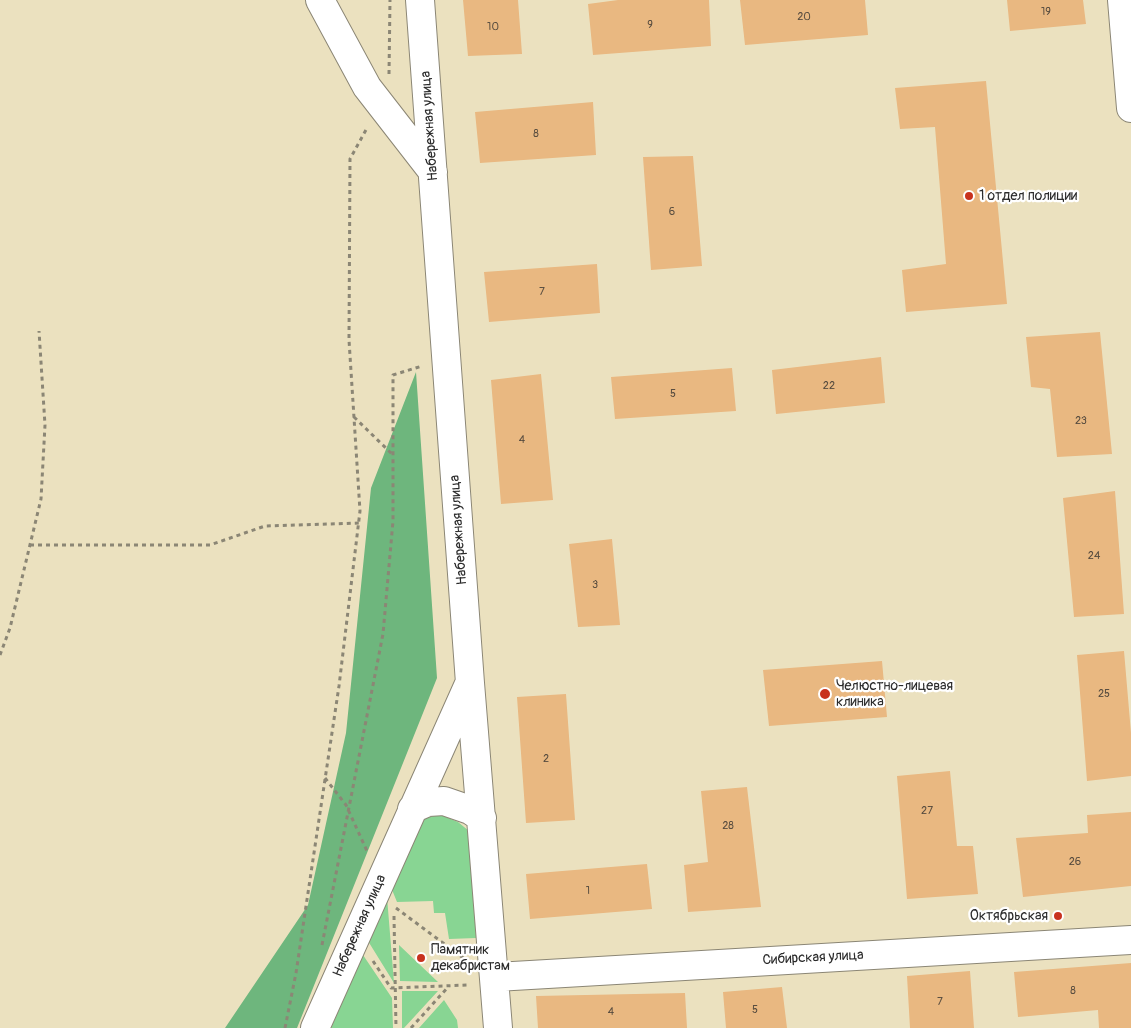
<!DOCTYPE html>
<html>
<head>
<meta charset="utf-8">
<style>
  body { margin:0 }
  canvas { display:block; background:#ebe1bf }
</style>
</head>
<body>
<canvas width="1131" height="1028"></canvas>
<script>
const context = document.querySelector('canvas').getContext('2d');
context.lineJoin = 'round';
function paint(path, color) { context.fillStyle = color; context.fill(path, 'evenodd'); }
const poly = rows => new Path2D(rows.map(r => 'M' + r).join(''));
function stroke(path, color, width, dash) { context.strokeStyle = color; context.lineWidth = width; context.lineCap = dash ? 'butt' : 'round'; context.setLineDash(dash || []); context.stroke(path); }
function write(font, color, halo, rows, align = 'center') {
  context.font = font + ' Pangolin,sans-serif'; context.lineWidth = 4.5; context.setLineDash([]); context.textBaseline = 'middle'; context.strokeStyle = halo; context.fillStyle = color; for (const [text, x, y, turn = 0] of rows) {
    context.save(); context.translate(x, y); context.rotate((+turn || 0) * Math.PI / 180); context.textAlign = isNaN(turn) ? turn : align; if (halo) context.strokeText(text, 0, 0); context.fillText(text, 0, 0); context.restore();
  }
}
paint(poly([
  [441,815,458,822,469,831,476,938,449,939,445,913,434,913,433,901,397,902,388,880,419,818],
  [387,897,394,983,368,941],
  [399,945,438,982,400,981],
  [363,955,392,998,393,1028,331,1028],
  [402,991,438,991,404,1028,402,1028],
  [444,1000,457,1020,458,1028,419,1028]
]), '#88d593');
paint(poly([
  [416,372,437,678,297,1028,225,1028,308,905,346,733,371,488]
]), '#6eb67d');
paint(poly([
  [463,0,518,0,522,54,468,56],
  [618,0,709,0,711,46,593,55,588,4],
  [740,0,865,0,868,35,745,45],
  [1007,0,1083,0,1086,24,1010,31],
  [986,81,1007,304,906,312,902,270,946,264,935,127,900,129,895,88],
  [593,102,596,155,480,163,475,112],
  [693,156,702,266,651,270,643,157],
  [597,264,600,313,489,322,484,272],
  [1100,332,1112,454,1057,457,1050,389,1031,387,1026,337],
  [881,357,885,403,776,414,772,370],
  [732,368,736,411,615,419,611,377],
  [541,374,553,500,501,504,491,380],
  [1115,491,1124,614,1074,617,1063,498],
  [612,539,620,625,578,627,569,544],
  [1124,651,1131,733,1131,776,1087,781,1077,655],
  [882,661,887,717,769,726,763,670],
  [566,694,575,820,526,823,517,697],
  [950,771,957,846,973,846,978,894,907,899,897,776],
  [747,787,761,907,688,912,684,865,708,862,701,791],
  [1131,812,1131,886,1023,897,1016,838,1088,833,1087,815],
  [647,864,652,909,530,919,526,874],
  [1131,963,1131,1028,1099,1028,1098,1010,1018,1017,1014,972],
  [970,971,974,1028,910,1028,907,976],
  [782,987,787,1028,726,1028,723,992],
  [685,993,687,1028,538,1028,536,996]
]), '#e9b881');
const minor = poly([
  [320,0,367,87,433,172],
  [420,0,470,683,498,1028],
  [1122,0,1131,108],
  [412,809,428,802,444,801,470,810,482,818],
  [496,977,1131,940],
  [315,1028,469,684]
]);
stroke(minor, '#8b8675', 30);
stroke(poly([
  [389,74,390,0],
  [354,417,392,454],
  [30,545,210,545,265,526,359,523],
  [0,655,10,628,41,499,45,425,39,331],
  [325,778,346,805,367,851],
  [396,908,466,960],
  [394,916,396,1028],
  [322,945,383,634,393,521,393,375,422,366],
  [373,961,391,988,468,985],
  [285,1028,296,973,339,686,360,511,349,340,350,159,367,128],
  [411,1028,449,986]
]), '#8b8675', 3, [4, 4]);
stroke(minor, '#fff', 28);
for (const [x, y, r, color] of [
  [969,196,5,"#c8321e"],
  [825,694,6,"#c8321e"],
  [1058,916,5,"#c8321e"],
  [421,958,5,"#c8321e"]
]) { const dot = new Path2D(); dot.arc(x, y, r, 0, 2 * Math.PI); context.fillStyle = color; context.fill(dot); stroke(dot, '#fff', 2); }
write('11px', '#5a4e40', null, [
  ["19",1046,12],
  ["20",804,17],
  ["9",650,25],
  ["10",493,27],
  ["8",536,134],
  ["6",672,212],
  ["7",542,292],
  ["22",829,386],
  ["5",673,394],
  ["23",1081,421],
  ["4",522,440],
  ["24",1094,556],
  ["3",595,585],
  ["25",1104,694],
  ["2",546,759],
  ["27",927,811],
  ["28",728,826],
  ["26",1075,862],
  ["1",588,891],
  ["8",1073,991],
  ["7",940,1002],
  ["5",755,1010],
  ["4",611,1012]
]);
write('14px', '#2b2b2b', '#fff', [
  ["Набережная улица",430,126,-94],
  ["Набережная улица",459,530,-94],
  ["Набережная улица",360,926,-66],
  ["Сибирская улица",813,958,-3]
]);
write('14px', '#2b2b2b', '#fff', [
  ["1 отдел полиции",979,196],
  ["Челюстно-лицевая",836,686],
  ["клиника",836,702],
  ["Октябрьская",1048,916,"right"],
  ["Памятник",431,950],
  ["декабристам",431,966]
], 'left');
</script>
</body>
</html>
